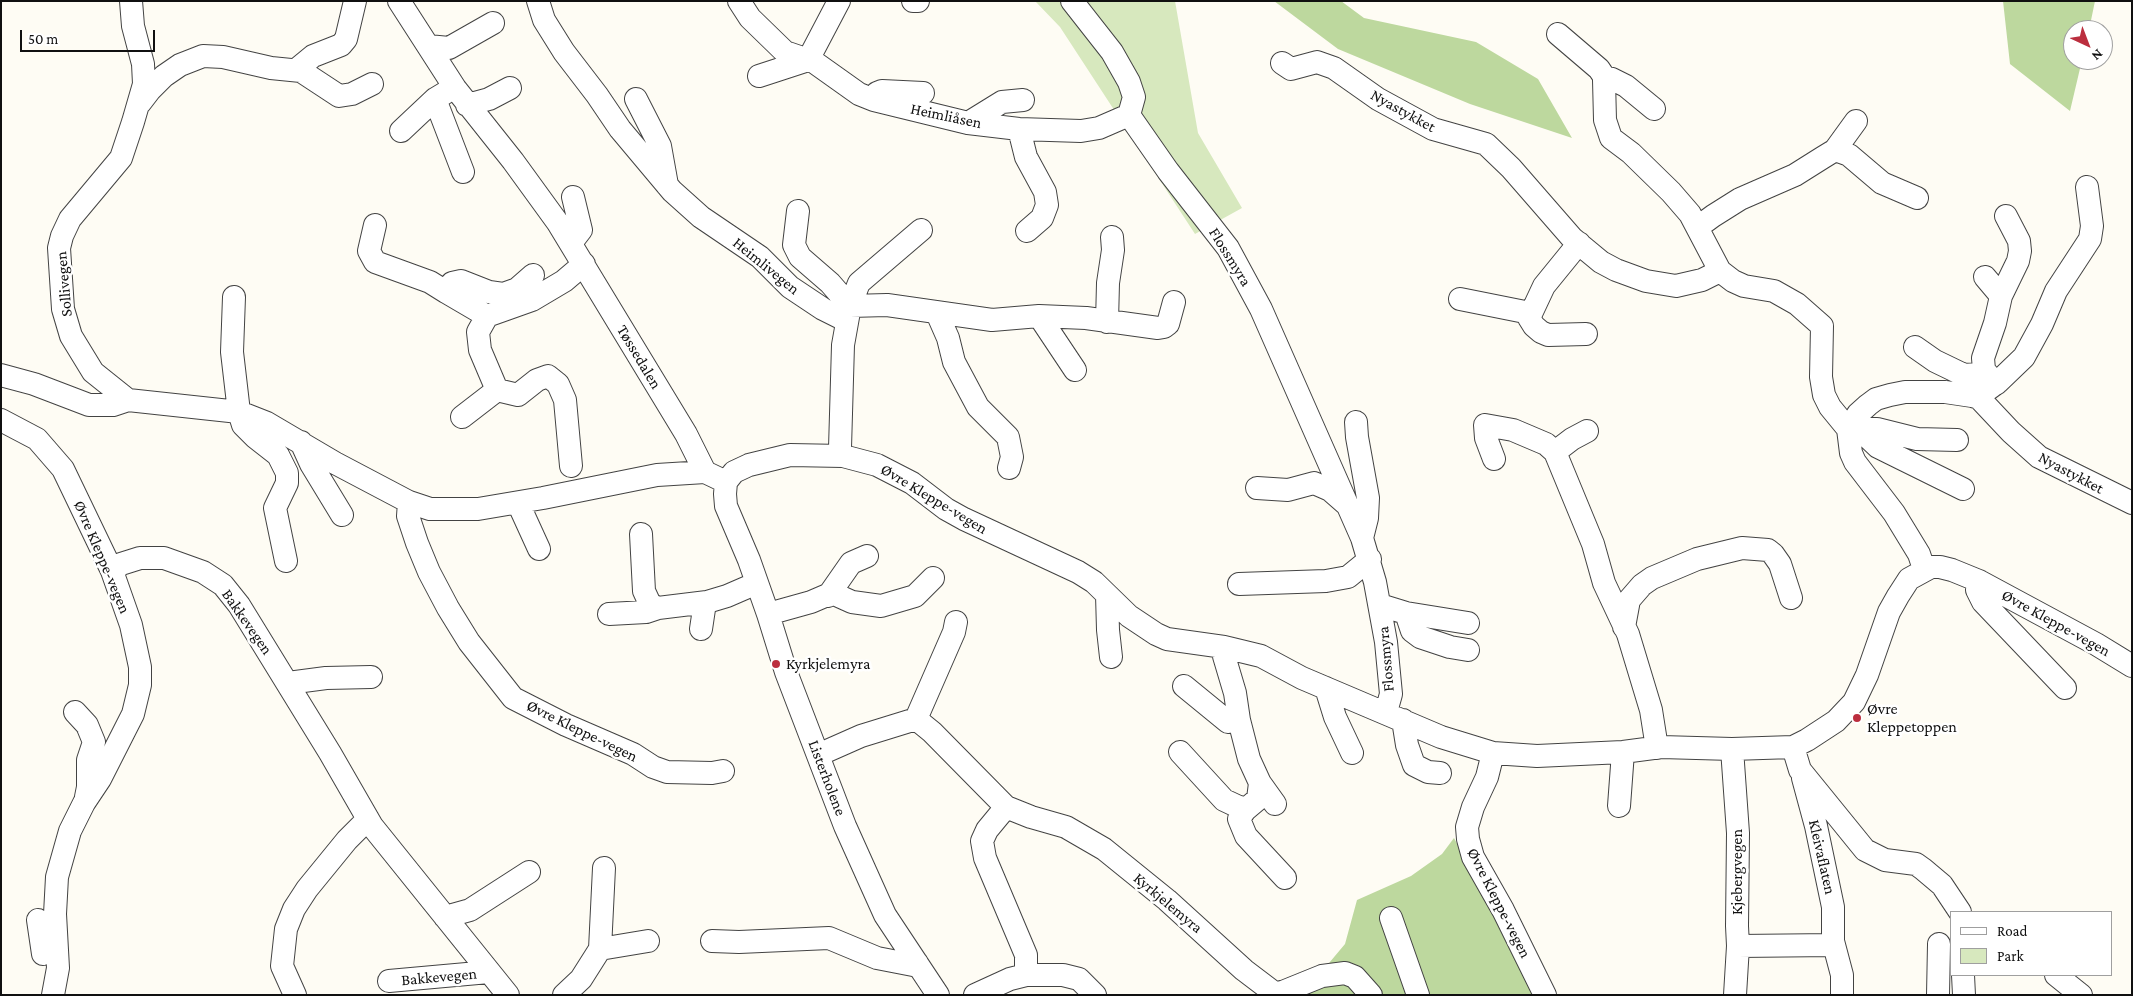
<!DOCTYPE html>
<html>
<head>
<meta charset="utf-8">
<style>
  body { margin:0 }
  #map { position:relative; width:2133px; height:996px; overflow:hidden; background:#fefcf4; font-family:"Crimson Pro",serif }
  canvas { display:block }
  .frame { position:absolute; inset:0; border:2px solid #101010; pointer-events:none }
  .legend { position:absolute; left:1950px; top:911px; width:162px; height:65px; box-sizing:border-box; background:#fff; border:1px solid #9f9f9f; margin:0; padding:6px 9px; list-style:none; font-size:15px; color:#101010 }
  .legend li { display:flex; align-items:center; gap:10px; height:25px }
  .legend b { width:25px; border:1px solid #9f9f9f }
  .north { position:absolute; left:2063px; top:20px; width:50px; height:50px; box-sizing:border-box; background:#fff; border:1px solid #9f9f9f; border-radius:50%; rotate:137deg; font-size:14px; font-weight:700; line-height:20px; text-align:center; color:#101010 }
  .north::after { content:''; display:block; margin:auto; width:18px; height:22px; background:#bb2e3e; clip-path:polygon(50% 0,100% 100%,50% 72%,0 100%) }
  .scale { position:absolute; left:20px; top:30px; width:135px; height:22px; box-sizing:border-box; border:2px solid #101010; border-top:0; padding-left:6px; font-size:15px; line-height:18px; white-space:nowrap; color:#101010; -webkit-text-stroke:4px #fff; paint-order:stroke }
</style>
</head>
<body>
<div id="map">
<canvas width="2133" height="996"></canvas>
<div class="frame"></div>
<ul class="legend">
<li><b style="height:6px;background:#fff"></b>Road</li>
<li><b style="height:14px;background:#d7e8be"></b>Park</li>
</ul>
<div class="north">N</div>
<div class="scale">50 m</div>
</div>
<script>
const context = document.querySelector('canvas').getContext('2d');
context.lineJoin = 'round';
function paint(path, color) { context.fillStyle = color; context.fill(path, 'evenodd'); }
const poly = rows => new Path2D(rows.map(r => 'M' + r).join(''));
function stroke(path, color, width, dash) { context.strokeStyle = color; context.lineWidth = width; context.lineCap = dash ? 'butt' : 'round'; context.setLineDash(dash || []); context.stroke(path); }
function write(font, color, halo, rows, align = 'center') {
  context.font = font + ' "Crimson Pro",serif'; context.lineWidth = 5; context.setLineDash([]); context.textBaseline = 'middle'; context.strokeStyle = halo; context.fillStyle = color; for (const [text, x, y, turn = 0] of rows) {
    context.save(); context.translate(x, y); context.rotate((+turn || 0) * Math.PI / 180); context.textAlign = isNaN(turn) ? turn : align; if (halo) context.strokeText(text, 0, 0); context.fillText(text, 0, 0); context.restore();
  }
}
paint(poly([
  [1035,1,1175,1,1198,133,1242,208,1195,234,1060,27]
]), '#d7e8be');
paint(poly([
  [1274,1,1341,1,1364,18,1476,42,1538,79,1572,138,1470,104,1338,49],
  [2003,1,2095,1,2089,30,2073,30,2073,60,2082,60,2070,111,2010,64],
  [1454,838,1536,995,1256,995,1263,986,1319,975,1345,944,1357,900,1411,876,1442,854]
]), '#bdd89e');
const minor = poly([
  [399,1,455,88,513,161,558,223,686,434,705,472],
  [538,1,544,20,564,52,597,95,620,129,672,191,701,217,760,257,790,287,823,309,847,321],
  [739,1,750,18,785,52,814,62,859,94,874,100,968,123,1019,129,1081,131,1099,128,1129,115],
  [913,1,918,1],
  [1072,1,1112,52,1129,82,1134,97,1129,115],
  [1558,34,1599,69,1605,78],
  [428,46,449,48,493,23],
  [1282,63,1291,69,1317,62,1334,68,1378,99,1433,129,1486,144,1511,168,1572,238,1601,262,1616,270,1646,281,1676,286,1702,280,1720,271],
  [296,70,313,56,341,45,346,39,355,1],
  [759,76,808,60,839,1],
  [877,93,882,91,923,93],
  [435,99,463,172],
  [636,99,660,146,667,185],
  [140,103,150,90,164,76,180,65,203,56,223,57,271,68,301,71,339,96,352,94,372,84],
  [467,105,489,99,510,88],
  [1654,109,1626,86,1612,79,1605,78,1604,80,1605,120,1611,138,1631,153,1671,192,1690,214,1720,271,1733,281,1744,286,1774,291,1797,304,1822,326,1821,377,1824,395,1830,407,1848,429,1877,429,1917,439,1957,440],
  [1129,115,1168,171,1228,248,1261,309,1362,538,1375,582,1386,642,1391,694,1386,712],
  [968,123,1002,102,1023,100],
  [1019,129,1026,157,1045,192,1047,205,1042,218,1027,231],
  [401,131,435,99,445,93],
  [1835,150,1849,155,1882,183,1917,198],
  [798,211,794,245,800,257,830,283,850,306,887,305,992,320,1039,316,1086,318,1158,328,1164,327,1168,324,1174,302],
  [375,225,369,251,375,262,430,282,446,292],
  [1698,227,1713,216,1740,199,1795,175,1822,158,1835,150,1856,121],
  [571,243,581,230,573,197],
  [1579,243,1544,286,1529,318,1534,326,1541,332,1548,335,1586,334],
  [1985,277,2001,296,1995,323,1983,358,1984,370,1996,384],
  [2001,296,2018,261,2020,251,2019,241,2006,216],
  [234,297,232,352,239,412,243,425,255,437,278,455,287,473,287,483,275,508,286,561],
  [1460,299,1530,313],
  [937,313,948,338,954,362,978,407,1008,437,1012,457,1009,468],
  [487,316,446,292,452,283,461,281,489,292,503,294,517,289,533,275],
  [1039,316,1075,370],
  [1107,322,1108,283,1113,250,1112,237],
  [1915,347,1935,361,1964,375,1978,374,1984,370],
  [1,375,34,384,89,405,113,405,128,400,239,412,267,423,335,463,409,502,430,509,478,509,543,498,657,475,705,472,726,482],
  [1972,396,1979,398,2011,432,2039,457,2132,503],
  [128,400,93,372,71,336,63,309,59,248,62,236,70,219,121,158,133,122,144,84,143,64,133,26,131,1],
  [462,417,497,390],
  [1,420,37,439,63,469,112,571,131,625,140,667,140,685,133,714,100,779,84,803,70,831,57,877,55,914,58,968,53,995],
  [1356,422,1357,437,1368,498,1367,518,1362,538],
  [1859,429,1878,447,1963,489],
  [301,442,311,464,342,515],
  [1555,452,1572,439,1587,431],
  [843,456,840,448,843,345,850,306,859,283,921,230],
  [1494,459,1486,438,1485,425,1513,430,1546,444,1555,452,1593,544,1604,583,1628,634,1651,710,1657,748],
  [571,466,565,400,558,384,548,376,537,380,518,395,497,390,480,350,478,332,487,316,532,300,564,281,584,264],
  [726,482,734,472,749,465,790,455,843,456,877,465,912,483,946,509,964,519,1078,572,1094,582,1129,616,1156,634,1167,639,1224,647,1261,656,1302,678,1441,737,1493,753,1537,756,1623,752,1661,747,1732,749,1793,747,1807,740,1836,721,1854,702,1867,675,1889,612,1898,596,1909,579,1931,567,1940,567,1952,570,1979,581,2096,644,2132,666],
  [726,482,725,494,726,506,749,560,768,614,786,672,845,826,885,915,938,995],
  [1257,488,1288,490,1314,483,1330,490,1346,504],
  [409,502,408,516,417,543,429,572,448,608,469,642,513,698,566,725,633,754,653,767,667,772,712,773,723,771],
  [518,503,539,549],
  [641,534,644,591,650,604,658,608],
  [1924,569,1919,554,1894,513,1855,462,1851,453,1848,429,1858,414,1868,405,1876,399,1890,395,1905,392,1945,392,1972,396,1983,393,1998,382,2024,357,2042,324,2056,291,2090,239,2092,226,2087,187],
  [112,571,121,564,140,558,164,558,203,572,223,585,239,605,330,753,372,826,508,995],
  [1979,581,1977,590,1983,602,2065,688],
  [1239,584,1326,581,1348,577,1370,559],
  [1107,595,1108,630,1111,657],
  [828,596,851,563,867,556],
  [1380,605,1406,613,1468,623],
  [1406,613,1412,631,1420,637,1450,647,1468,650],
  [609,614,646,612,658,608,707,602,727,596,757,583],
  [768,614,811,602,832,593,852,602,881,606,915,596,933,578],
  [1624,627,1629,600,1642,585,1652,578,1697,559,1742,548,1768,550,1773,554,1780,564,1791,598],
  [701,629,704,609,707,602],
  [1224,647,1224,656,1235,693,1239,720,1249,759,1260,783,1275,804],
  [288,683,326,678,371,677],
  [1184,686,1228,722,1239,720],
  [1326,688,1335,717,1352,753],
  [75,712,87,725,94,742,88,760,88,787,86,797],
  [916,719,932,732,1006,807,1031,817,1066,827,1104,849,1167,900,1244,970,1273,992,1280,993,1322,976,1345,973,1355,977,1371,995],
  [1403,720,1407,745,1414,765,1428,772,1440,773],
  [1793,747,1800,770,1865,850,1885,860,1916,864,1923,869,1942,885,1960,912],
  [1732,749,1738,833,1737,926,1738,946,1735,995],
  [1180,752,1224,800,1241,808,1248,807],
  [1493,753,1487,777,1473,807,1467,827,1468,839,1473,857,1503,910,1545,995],
  [818,755,861,736,916,719,954,632,956,622],
  [1803,778,1816,826,1833,907,1833,941,1842,975,1842,995],
  [1260,783,1258,799,1245,810,1239,819,1246,836,1285,878],
  [1619,806,1623,752],
  [1006,807,987,830,982,841,985,858,1026,955,1026,975],
  [445,917,470,910,529,872],
  [1391,918,1418,995],
  [38,920,43,954],
  [712,941,739,942,829,938,877,958,913,965,917,963],
  [1738,946,1834,945],
  [600,949,648,941],
  [1963,975,1964,995],
  [2056,975,2081,995],
  [389,981,489,972],
  [295,995,282,966,286,929,294,909,307,889,347,840,368,819],
  [564,995,581,979,600,949,604,868],
  [975,995,1010,979,1026,975,1063,975,1079,979,1095,995],
  [1938,995,1939,944]
]);
stroke(minor, '#434343', 24);
stroke(minor, '#fff', 22);
for (const [x, y, r, color] of [
  [776,664,5,"#bb2e3e"],
  [1857,718,5,"#bb2e3e"]
]) { const dot = new Path2D(); dot.arc(x, y, r, 0, 2 * Math.PI); context.fillStyle = color; context.fill(dot); stroke(dot, '#fff', 2); }
write('16px', '#101010', '#fff', [
  ["Nyastykket",1403,111,29],
  ["Heimliåsen",946,116,12],
  ["Flossmyra",1230,257,58],
  ["Heimlivegen",766,266,39],
  ["Sollivegen",64,284,-95],
  ["Tøssedalen",639,357,59],
  ["Nyastykket",2071,473,28],
  ["Øvre Kleppe-vegen",934,499,31],
  ["Øvre Kleppe-vegen",102,557,67],
  ["Bakkevegen",247,622,55],
  ["Øvre Kleppe-vegen",2056,623,29],
  ["Flossmyra",1386,659,-95],
  ["Øvre Kleppe-vegen",582,731,26],
  ["Listerholene",827,778,69],
  ["Kleivaflaten",1822,857,77],
  ["Kjebergvegen",1737,872,-90],
  ["Kyrkjelemyra",1168,903,40],
  ["Øvre Kleppe-vegen",1499,903,63],
  ["Bakkevegen",439,977,-5]
]);
write('16px', '#101010', '#fff', [
  ["Kyrkjelemyra",786,664],
  ["Øvre",1867,709],
  ["Kleppetoppen",1867,727]
], 'left');
</script>
</body>
</html>
